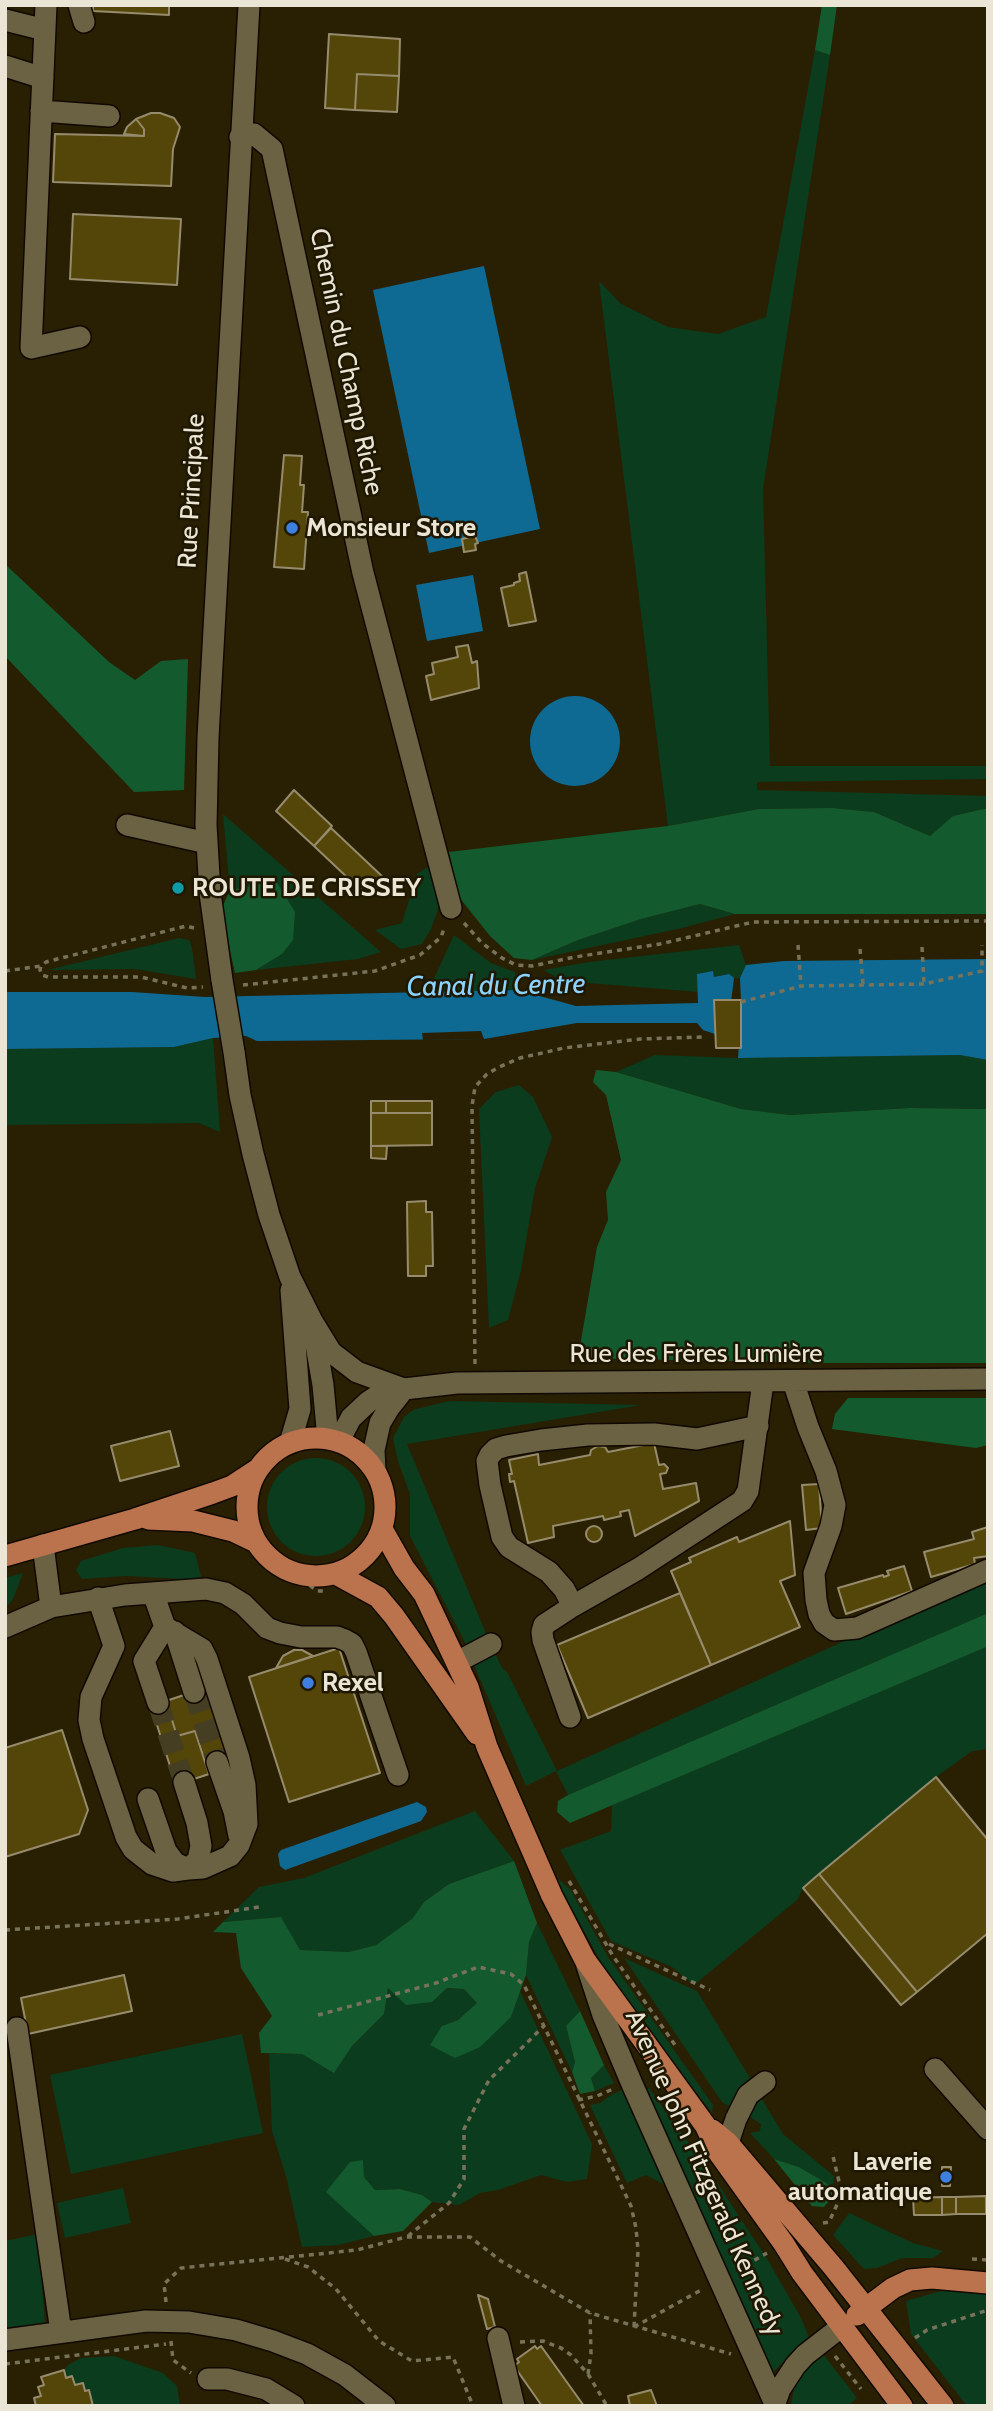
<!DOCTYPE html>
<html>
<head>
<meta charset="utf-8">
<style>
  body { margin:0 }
  #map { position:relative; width:993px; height:2411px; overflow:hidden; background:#292003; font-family:Cabin,sans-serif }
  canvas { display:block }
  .frame { position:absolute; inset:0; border:7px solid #eae5d4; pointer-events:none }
</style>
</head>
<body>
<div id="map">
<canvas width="993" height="2411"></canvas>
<div class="frame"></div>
</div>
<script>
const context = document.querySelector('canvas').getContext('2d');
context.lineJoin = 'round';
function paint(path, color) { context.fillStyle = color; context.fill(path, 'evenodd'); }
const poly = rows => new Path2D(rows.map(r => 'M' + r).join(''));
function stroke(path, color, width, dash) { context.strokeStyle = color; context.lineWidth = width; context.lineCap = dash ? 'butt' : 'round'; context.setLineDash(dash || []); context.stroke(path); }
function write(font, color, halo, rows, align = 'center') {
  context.font = font + ' Cabin,sans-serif'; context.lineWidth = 5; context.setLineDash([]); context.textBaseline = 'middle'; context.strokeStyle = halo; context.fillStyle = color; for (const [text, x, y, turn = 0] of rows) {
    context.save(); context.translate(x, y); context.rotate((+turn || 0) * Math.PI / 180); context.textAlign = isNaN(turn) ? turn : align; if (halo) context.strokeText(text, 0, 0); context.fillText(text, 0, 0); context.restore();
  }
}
paint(poly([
  [815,50,830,55,763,489,770,766,988,766,988,779,757,782,757,790,988,796,988,808,953,816,930,836,874,812,832,808,759,809,668,826,599,281,621,304,668,327,718,334,766,317],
  [223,814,381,952,358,959,256,970,282,954,276,881,230,890],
  [434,863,441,901,431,929,422,944,401,949,375,930,402,923,417,874],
  [700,904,735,914,682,928,532,960,578,940,641,919],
  [454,935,491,963,515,972,518,990,445,992,433,981],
  [179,938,189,940,192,948,196,979,135,969,48,970],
  [739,945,746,965,740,978,734,978,728,974,714,977,713,972,698,974,699,992,564,981,543,970,589,962],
  [213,1038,220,1132,199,1123,5,1125,5,1049,174,1047],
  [655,1055,738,1058,960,1055,988,1060,988,1109,910,1108,790,1115,741,1109,616,1072],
  [519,1085,533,1097,552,1137,535,1188,521,1270,508,1320,489,1328,479,1109,496,1092],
  [449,1401,641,1405,407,1444,487,1636,468,1648,410,1536,410,1494,398,1461,393,1438,404,1417,413,1410],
  '267 1507a49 49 0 1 1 98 0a49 49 0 1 1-98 0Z',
  [158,1545,195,1553,202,1580,126,1576,82,1579,76,1570,81,1561,123,1548],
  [23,1573,13,1599,5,1609,5,1578],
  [988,1576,988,1613,568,1795,556,1771,526,1786,474,1665,495,1653,502,1668,507,1672,557,1771],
  [988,1646,988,1749,972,1751,936,1777,803,1888,797,1900,694,1985,672,1967,611,1941,560,1850,611,1831,612,1805],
  [475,1811,514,1861,449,1884,424,1902,412,1919,376,1945,349,1952,300,1950,280,1917,223,1922,259,1887,304,1878],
  [553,1875,570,1889,608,1957,713,2105,712,2113,626,2001,600,1960],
  [537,1923,580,2011,566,2026,575,2062,572,2072,526,1975,529,1942],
  [624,1958,697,1991,750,2078,743,2084,732,2108,722,2102],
  [388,1988,432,2002,446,1988,464,1989,477,2003,458,2020,442,2026,511,2017,520,1991,592,2144,587,2179,567,2182,541,2175,498,2190,480,2193,459,2205,432,2202,422,2195,400,2189,375,2190,364,2177,327,2192,374,2236,338,2245,302,2247,287,2180,272,2131,269,2054,302,2054,334,2072,352,2046,384,2014],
  [242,2034,263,2133,71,2174,50,2075],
  [604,2065,614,2083,595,2091,591,2078],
  [649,2088,712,2175,769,2262,801,2318,809,2337,772,2373,645,2091],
  [624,2089,667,2186,646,2175,627,2183,590,2105,600,2103,611,2095],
  [760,2096,783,2134,834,2176,833,2187,799,2167,774,2159,750,2133,760,2131,761,2124,747,2115],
  [123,2188,131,2223,65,2238,57,2203],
  [849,2213,913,2243,943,2251,933,2258,902,2258,877,2268,864,2269,833,2235],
  [38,2234,45,2325,5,2328,5,2241],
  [941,2291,964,2291,988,2294,988,2406,967,2406,911,2334,906,2301],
  [823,2354,857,2398,848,2406,791,2406,795,2383,805,2368],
  [114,2356,163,2373,177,2386,180,2406,93,2406,89,2390,85,2391,75,2385,72,2377,66,2378,64,2370,68,2365,81,2358]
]), '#0b3c1e');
paint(poly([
  [822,5,837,5,830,55,815,50],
  [5,564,109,662,135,680,161,661,188,659,184,790,134,792,5,656],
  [832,808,874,812,930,836,953,816,988,808,988,914,735,914,700,904,641,919,578,940,532,960,514,958,490,936,459,897,449,852,668,826,759,809],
  [276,881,295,912,293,940,282,954,256,970,235,973,221,910,230,890],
  [596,1070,616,1072,741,1109,790,1115,910,1108,988,1109,988,1363,825,1363,578,1358,597,1247,608,1220,606,1192,621,1160,606,1095,593,1082],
  [848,1398,988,1398,988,1445,976,1448,832,1429,835,1414],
  [988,1613,988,1646,984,1648,570,1823,557,1812,558,1801,568,1795],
  [514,1861,537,1923,529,1942,526,1975,511,2017,480,2047,455,2058,430,2045,442,2026,458,2020,477,2003,464,1989,447,1988,432,2002,406,2005,388,1988,384,2014,352,2046,334,2073,302,2054,261,2053,259,2033,272,2016,241,1968,236,1933,213,1932,223,1922,281,1917,300,1950,349,1952,376,1945,412,1919,424,1902,449,1884],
  [580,2011,604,2065,591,2078,595,2091,580,2094,572,2072,575,2062,566,2026],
  [774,2159,799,2167,833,2187,831,2199,824,2207,812,2206],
  [363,2160,364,2177,375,2190,400,2189,422,2195,432,2202,403,2231,374,2236,326,2192,350,2162]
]), '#135b2f');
paint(poly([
  [484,266,540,529,429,553,373,290],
  [473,575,483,631,427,641,416,585],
  '530 741a45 45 0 1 1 90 0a45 45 0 1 1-90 0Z',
  [988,959,988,1060,960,1055,738,1058,741,1020,716,1020,715,1034,703,1030,697,1023,577,1023,484,1039,257,1041,246,1036,213,1038,174,1047,5,1049,5,992,132,992,205,997,518,990,576,1006,698,1003,697,974,713,971,714,977,729,974,734,978,731,1002,741,1002,740,978,746,965,784,961],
  [417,1802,426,1807,427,1812,421,1821,285,1870,280,1866,278,1854,281,1850]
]), '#0f6a93');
paint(poly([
  [481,1031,484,1039,423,1040,422,1033]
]), '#292003');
const building = poly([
  [93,5,169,5,169,15,93,11,93,5],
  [329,34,400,39,399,76,357,74,355,110,325,108,329,34],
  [357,74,399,76,397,112,355,110,357,74],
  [151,113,160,113,174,118,180,127,173,149,171,186,53,182,55,134,144,136,144,129,136,119,151,113],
  [136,119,144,129,144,136,124,134,127,127,136,119],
  [73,214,181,219,177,285,70,279,73,214],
  [284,455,302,456,300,485,304,485,302,512,308,512,304,569,274,567,284,455],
  [475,536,478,543,475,544,476,550,464,552,462,539,475,536],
  [526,572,536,621,509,626,501,588,514,585,514,583,520,581,519,574,526,572],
  [468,645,472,663,477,661,479,688,431,700,426,676,434,674,432,663,458,657,456,647,468,645],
  [294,790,332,826,314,846,276,811,294,790],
  [331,828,385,879,368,897,314,846,331,828],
  [181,881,181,894,174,894,174,882,181,881],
  [714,1000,741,1000,741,1048,716,1048,714,1000],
  [371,1101,386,1101,386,1113,371,1113,371,1101],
  [386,1101,432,1101,432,1113,386,1113,386,1101],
  [371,1113,432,1113,432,1145,371,1146,371,1113],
  [371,1146,387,1146,386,1159,371,1158,371,1146],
  [426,1201,426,1212,432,1212,433,1266,426,1266,426,1276,408,1276,407,1202,426,1201],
  [170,1431,179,1466,120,1481,111,1446,170,1431],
  [654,1443,659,1465,664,1464,668,1468,666,1473,660,1474,663,1489,696,1483,699,1501,635,1536,629,1510,620,1512,621,1516,604,1520,603,1516,553,1526,554,1537,528,1543,514,1481,510,1482,509,1474,512,1474,509,1460,538,1454,539,1465,590,1455,591,1450,598,1446,605,1447,608,1452,654,1443],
  [819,1484,822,1528,806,1530,802,1485,819,1484],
  [790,1521,795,1575,780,1581,800,1627,711,1665,671,1571,691,1562,689,1558,737,1537,739,1542,790,1521],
  '586 1534a8 8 0 1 1 16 0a8 8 0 1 1-16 0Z',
  [988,1527,988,1556,974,1558,975,1564,931,1577,924,1552,974,1539,972,1532,988,1527],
  [904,1566,912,1591,846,1614,838,1588,883,1575,884,1577,889,1575,887,1571,904,1566],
  [680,1593,711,1665,588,1718,557,1645,680,1593],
  [339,1648,380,1773,289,1802,249,1677,339,1648],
  [294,1650,302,1650,313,1656,276,1668,283,1656,294,1650],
  [205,1688,228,1758,206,1765,195,1731,177,1736,166,1701,205,1688],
  [166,1701,177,1736,195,1731,209,1774,176,1785,151,1706,166,1701],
  [62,1730,88,1810,79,1834,5,1857,5,1748,62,1730],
  [936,1777,988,1840,988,1933,917,1992,819,1874,936,1777],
  [819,1874,917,1992,901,2005,803,1888,819,1874],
  [124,1975,132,2011,28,2034,21,1998,124,1975],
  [942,2167,951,2167,950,2186,942,2186,942,2167],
  [986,2196,986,2214,956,2214,956,2197,986,2196],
  [942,2197,956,2197,956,2214,942,2215,942,2197],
  [942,2197,942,2215,914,2215,913,2198,942,2197],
  [478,2295,488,2299,495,2327,487,2329,478,2295],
  [535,2346,537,2349,541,2346,584,2406,542,2406,514,2366,519,2362,517,2359,535,2346],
  [64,2370,66,2378,72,2376,75,2385,83,2383,85,2391,89,2390,93,2406,36,2406,34,2398,41,2396,38,2387,44,2385,41,2377,64,2370],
  [651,2390,657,2406,630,2406,628,2396,651,2390]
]);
paint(building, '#544509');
stroke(building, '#968c6d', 2);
stroke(poly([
  [194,1692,217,1762],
  [158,1703,184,1782]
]), '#463e22', 21, [21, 10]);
const minor = poly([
  [46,5,31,348,80,337],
  [79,5,84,22],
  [5,20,45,30],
  [5,66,43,78],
  [41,111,109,116],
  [240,137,254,134,272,149,363,573,451,908],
  [127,825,207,843],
  [222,980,210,893,206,825,208,737,249,5],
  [234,1052,240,1095,253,1154,269,1215,290,1277,312,1321,323,1385,328,1439],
  [312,1321,331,1352,357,1372,404,1389,457,1383,988,1379],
  [793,1381,808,1427,826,1471,835,1505,831,1526,814,1573,816,1600,819,1614,824,1623,834,1630,857,1628,988,1570],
  [339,1441,351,1418,368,1402,380,1394,404,1389,389,1408,380,1423,374,1450,375,1470],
  [290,1443,300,1409,291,1290],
  [98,1598,114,1646,91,1697,89,1720,93,1739,126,1837,133,1849,152,1864,173,1871,188,1869,198,1860,201,1846,197,1823,184,1782],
  [573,1606,564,1589,549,1572,509,1547,502,1537,490,1485,487,1461,490,1455,496,1449,506,1446,541,1440,588,1435,654,1434,697,1439,758,1426],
  [51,1607,125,1595,206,1589,225,1593,243,1604,267,1628,280,1633,301,1637,337,1637,345,1640,352,1644,356,1652,398,1775],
  [5,1627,51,1607,43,1545],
  [175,1632,194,1692],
  [457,1662,491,1644],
  [158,1703,144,1661,165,1627],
  [570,1717,543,1640,542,1632,544,1625,573,1606,638,1569,742,1501,748,1491,763,1382],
  [217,1762,234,1811,239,1836],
  [148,1799,166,1851,175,1863,188,1869,203,1868,230,1856,239,1845,247,1824,245,1785,239,1758,207,1659,202,1649,165,1627,153,1593],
  [587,1966,603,2015,632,2084,776,2406],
  [17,2028,61,2332],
  [935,2069,988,2129],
  [728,2143,736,2119,748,2095,765,2082],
  [498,2338,514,2406],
  [5,2340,146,2321,189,2322,236,2330,273,2341,307,2354,345,2375,385,2406],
  [208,2379,227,2379,266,2389,294,2406],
  [775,2403,780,2389,795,2366,805,2355,841,2327]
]);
const major = poly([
  '247 1507a69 69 0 1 1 138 0a69 69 0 1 1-138 0Z',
  [148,1519,193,1521,233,1531,256,1542],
  [382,1529,404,1568,424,1594,468,1687,487,1747,552,1896,585,1960,705,2125,718,2152,784,2244,802,2273,902,2406],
  [5,1556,135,1519,213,1493,232,1486,258,1469],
  [336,1574,378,1597,394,1616,477,1734],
  [712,2130,728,2143,834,2268,943,2406],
  [857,2315,893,2288,910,2280,932,2278,988,2283]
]);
stroke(minor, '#110900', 24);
stroke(major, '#110900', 24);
stroke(poly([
  [464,923,482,943,502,958,516,965,532,966,575,957,660,944,753,922,988,921],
  [194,928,186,926,46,962,41,966,40,970,42,975,48,977,141,977,187,988,203,987],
  [798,945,801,986],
  [922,947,924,984],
  [860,949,863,984],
  [5,971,41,966],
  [243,985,375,971,420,955,441,937,445,926],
  [741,1002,801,986,924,984,982,971,982,945],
  [475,1364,472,1106,475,1087,487,1074,499,1067,520,1058,564,1048,640,1039,703,1037],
  [294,1573,317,1591,324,1591],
  [569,1881,613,1956,675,2045],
  [5,1930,178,1919,259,1907],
  [609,1944,710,1990],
  [318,2015,436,1983,478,1967,511,1974,524,1985,631,2206,636,2228,638,2250,634,2327],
  [578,2100,597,2096,613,2089],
  [823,2223,829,2222,842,2194,832,2152],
  [408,2236,449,2203,464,2179,464,2129,489,2080,544,2026],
  [285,2259,308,2267,336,2289,379,2341,412,2361,453,2357,473,2406],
  [972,2259,988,2260],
  [737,2270,767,2253],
  [166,2302,164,2284,181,2268,357,2250,406,2237,470,2237,501,2261,590,2313,731,2354],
  [634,2327,703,2289],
  [915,2338,927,2330,988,2310],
  [171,2341,173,2360,191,2373],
  [520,2342,543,2341,561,2348,571,2355,588,2374,607,2406],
  [835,2356,861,2389],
  [5,2364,166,2344],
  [588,2374,591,2354,590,2313]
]), '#79725a', 3.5, [5, 5]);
stroke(minor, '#6b6244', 21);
stroke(major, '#bb734d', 21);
const minorBridge = poly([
  [222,980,234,1052]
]);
stroke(minorBridge, '#110900', 24, []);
stroke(minorBridge, '#6b6244', 21);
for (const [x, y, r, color] of [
  [292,528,7,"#3f7fe0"],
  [178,888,7,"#0f9aa8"],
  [308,1683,7,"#3f7fe0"],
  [946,2177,7,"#3f7fe0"]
]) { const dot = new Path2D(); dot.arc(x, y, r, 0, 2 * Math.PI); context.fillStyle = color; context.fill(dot); stroke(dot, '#1f1700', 2.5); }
write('26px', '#eae5d4', '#1f1700', [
  ["Chemin du Champ Riche",346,362,78],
  ["Rue Principale",192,491,-87],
  ["Rue des Frères Lumière",696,1354],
  ["Avenue John Fitzgerald Kennedy",704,2173,66]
]);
write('bold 26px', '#eae5d4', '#1f1700', [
  ["Monsieur Store",306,528],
  ["ROUTE DE CRISSEY",192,888],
  ["Rexel",322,1683],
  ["Laverie",932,2162,"right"],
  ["automatique",932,2192,"right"]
], 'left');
write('italic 28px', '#8cd4ff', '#1f1700', [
  ["Canal du Centre",496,986,-1]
]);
</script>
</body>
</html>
